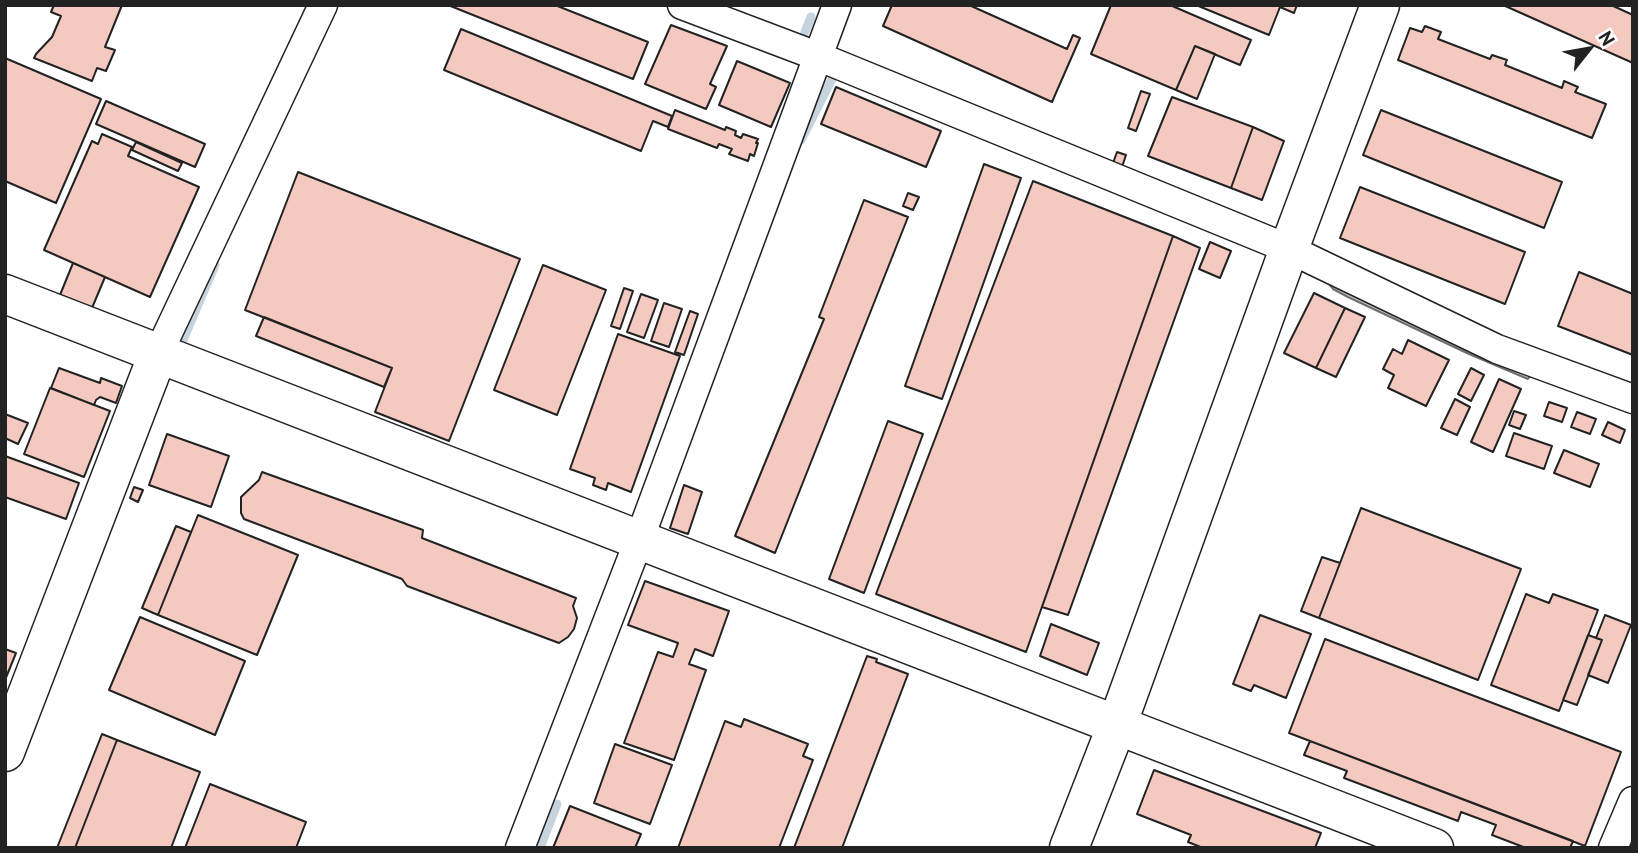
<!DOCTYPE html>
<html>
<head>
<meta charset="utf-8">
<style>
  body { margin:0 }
  #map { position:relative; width:1638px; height:853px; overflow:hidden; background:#fff; font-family:"PT Sans",sans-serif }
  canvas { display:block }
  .frame { position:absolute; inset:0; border:7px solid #222; pointer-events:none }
  .north { position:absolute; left:1554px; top:14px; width:70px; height:70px; -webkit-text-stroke:5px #fff; paint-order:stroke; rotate:59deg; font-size:19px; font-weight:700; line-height:28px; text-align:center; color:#222 }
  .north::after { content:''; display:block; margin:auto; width:24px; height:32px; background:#222; clip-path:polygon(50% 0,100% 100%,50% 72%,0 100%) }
</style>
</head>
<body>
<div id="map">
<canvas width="1638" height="853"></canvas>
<div class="frame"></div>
<div class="north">N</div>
</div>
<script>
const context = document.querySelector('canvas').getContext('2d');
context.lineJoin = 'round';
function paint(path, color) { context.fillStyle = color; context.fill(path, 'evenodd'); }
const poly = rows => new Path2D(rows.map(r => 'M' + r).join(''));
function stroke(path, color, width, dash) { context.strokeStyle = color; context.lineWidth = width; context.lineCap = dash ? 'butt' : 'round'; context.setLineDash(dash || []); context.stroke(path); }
const water = poly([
  [1325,279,1532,374,1528,379,1469,354,1348,297,1333,289,1325,279]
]);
paint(water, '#c7d3dd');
stroke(water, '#6f6f6f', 2);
stroke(poly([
  [805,32,811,17],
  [801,140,832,79],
  [180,347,215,265],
  [540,848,557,804]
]), '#c7d3dd', 9);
const building = poly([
  [54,5,122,5,105,47,115,50,106,71,97,68,92,81,34,58,36,54,52,37,61,16,51,12,54,5],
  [448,5,555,5,648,42,633,79,448,5],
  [892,5,969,5,1067,49,1073,35,1080,38,1052,102,883,26,892,5],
  [1111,5,1170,5,1251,40,1240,65,1195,46,1176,90,1091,54,1111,5],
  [1196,5,1297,5,1294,13,1280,7,1269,35,1196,5],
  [1503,5,1611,5,1633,15,1633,63,1503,5],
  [671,25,727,46,710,84,716,87,706,109,645,84,671,25],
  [1425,26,1441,32,1438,39,1490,59,1492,55,1507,60,1505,65,1562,88,1564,81,1578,87,1575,92,1606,104,1592,138,1398,60,1410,28,1422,32,1425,26],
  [461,29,672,116,668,127,653,121,641,151,444,70,461,29],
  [1195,46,1215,54,1197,99,1176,90,1195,46],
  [5,58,101,99,56,203,5,181,5,58],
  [737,61,790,83,771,127,719,105,737,61],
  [836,87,941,131,926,167,821,124,836,87],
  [1141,91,1150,94,1136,131,1128,128,1141,91],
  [1172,97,1253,127,1231,188,1148,156,1172,97],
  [106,101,205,144,195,167,96,124,106,101],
  [675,110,725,130,726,127,736,131,735,135,741,138,743,134,758,139,756,143,758,143,754,156,750,154,748,161,729,154,732,149,719,144,717,148,668,129,675,110],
  [1381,110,1562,182,1544,228,1363,155,1381,110],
  [1253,127,1284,141,1262,200,1231,188,1253,127],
  [102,134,132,147,128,156,199,187,150,297,44,250,92,141,98,144,102,134],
  [136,142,182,163,178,171,132,150,136,142],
  [1117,152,1126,155,1122,167,1113,163,1117,152],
  [984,164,1021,178,942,399,905,386,984,164],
  [298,172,520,259,449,441,375,412,392,368,245,310,298,172],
  [1033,181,1173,236,1026,652,876,594,1033,181],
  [1360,187,1525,252,1505,304,1340,238,1360,187],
  [908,193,919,197,913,210,903,206,908,193],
  [864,200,908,217,775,553,735,536,824,319,819,317,864,200],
  [1173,236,1200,248,1068,615,1042,607,1173,236],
  [1210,242,1231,251,1220,278,1199,269,1210,242],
  [73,263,105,277,92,308,60,295,73,263],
  [543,265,606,290,557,415,494,390,543,265],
  [1579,272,1633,294,1633,355,1558,326,1579,272],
  [624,288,633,291,620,329,611,326,624,288],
  [1314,293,1345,308,1316,368,1284,353,1314,293],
  [641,294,658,300,644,338,627,332,641,294],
  [664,303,682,309,669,347,651,341,664,303],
  [1345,308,1365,317,1336,377,1316,368,1345,308],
  [690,311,698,314,684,355,675,352,690,311],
  [264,317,392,368,384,387,256,336,264,317],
  [618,334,680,356,631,492,608,483,606,490,593,485,595,478,570,469,618,334],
  [1408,340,1449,360,1426,406,1388,388,1394,375,1383,369,1393,349,1402,354,1408,340],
  [59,368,100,383,101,378,122,386,116,403,100,397,96,400,94,405,51,388,59,368],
  [1471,368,1484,375,1471,401,1458,394,1471,368],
  [1499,379,1521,389,1493,452,1471,442,1499,379],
  [50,388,110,411,84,477,24,454,50,388],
  [1455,399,1470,407,1457,435,1441,428,1455,399],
  [1549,402,1567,408,1562,422,1544,416,1549,402],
  [1514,411,1526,415,1520,429,1509,425,1514,411],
  [1577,412,1596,419,1590,434,1571,427,1577,412],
  [5,414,28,423,18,444,5,438,5,414],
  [888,421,923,434,864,593,829,579,888,421],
  [1608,422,1625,430,1620,443,1602,435,1608,422],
  [1514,433,1552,446,1544,469,1506,456,1514,433],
  [167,434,229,456,211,507,149,485,167,434],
  [1564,450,1599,464,1590,487,1554,473,1564,450],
  [5,456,79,483,66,519,5,497,5,456],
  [262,472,423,530,422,538,576,598,573,606,577,618,574,629,568,637,559,643,407,586,402,579,244,519,241,513,241,497,259,480,262,472],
  [684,485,702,492,688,534,670,528,684,485],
  [134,487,143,490,138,502,130,498,134,487],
  [1361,508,1521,569,1478,680,1319,618,1361,508],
  [198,515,298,555,257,655,158,615,198,515],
  [176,526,191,532,158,615,142,608,176,526],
  [1322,557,1340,563,1319,618,1301,611,1322,557],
  [645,581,729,611,713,656,695,649,689,664,706,670,674,760,624,743,658,652,673,657,678,643,628,625,645,581],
  [1526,594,1549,603,1553,594,1598,610,1559,711,1491,685,1526,594],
  [1260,615,1311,634,1286,698,1254,685,1251,691,1233,684,1260,615],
  [1605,615,1631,625,1608,683,1588,675,1602,640,1596,638,1605,615],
  [140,617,245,661,215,735,109,690,140,617],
  [1051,624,1099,643,1087,675,1040,656,1051,624],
  [1588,635,1602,640,1577,705,1563,700,1588,635],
  [1325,639,1621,752,1585,846,1289,733,1325,639],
  [5,649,16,653,5,680,5,649],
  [867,656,877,659,876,662,908,674,842,848,794,848,867,656],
  [744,719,808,744,803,756,813,760,779,848,678,848,725,721,741,727,744,719],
  [102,734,117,740,75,848,57,848,102,734],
  [117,740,200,772,171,848,75,848,117,740],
  [1310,741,1573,841,1570,848,1526,848,1492,835,1496,825,1461,812,1458,821,1344,778,1347,771,1304,755,1310,741],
  [615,744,672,765,650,824,594,803,615,744],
  [1154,770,1321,833,1315,848,1203,848,1188,842,1191,835,1137,814,1154,770],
  [210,784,306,822,296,848,185,848,210,784],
  [570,806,641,834,635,848,553,848,570,806]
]);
paint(building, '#f3c9c0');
stroke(building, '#222', 2);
const street = poly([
  [682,5,817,56,1289,249,1497,349,1633,399],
  [158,354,323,5],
  [520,848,639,540,837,5],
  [1613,848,1633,801]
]);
const secondary = poly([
  [5,294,1434,848],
  [5,752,158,354],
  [1069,848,1117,725,1289,249,1380,5]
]);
stroke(street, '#222', 31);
stroke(secondary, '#222', 41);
stroke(street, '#fff', 28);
stroke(secondary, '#fff', 38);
</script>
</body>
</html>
